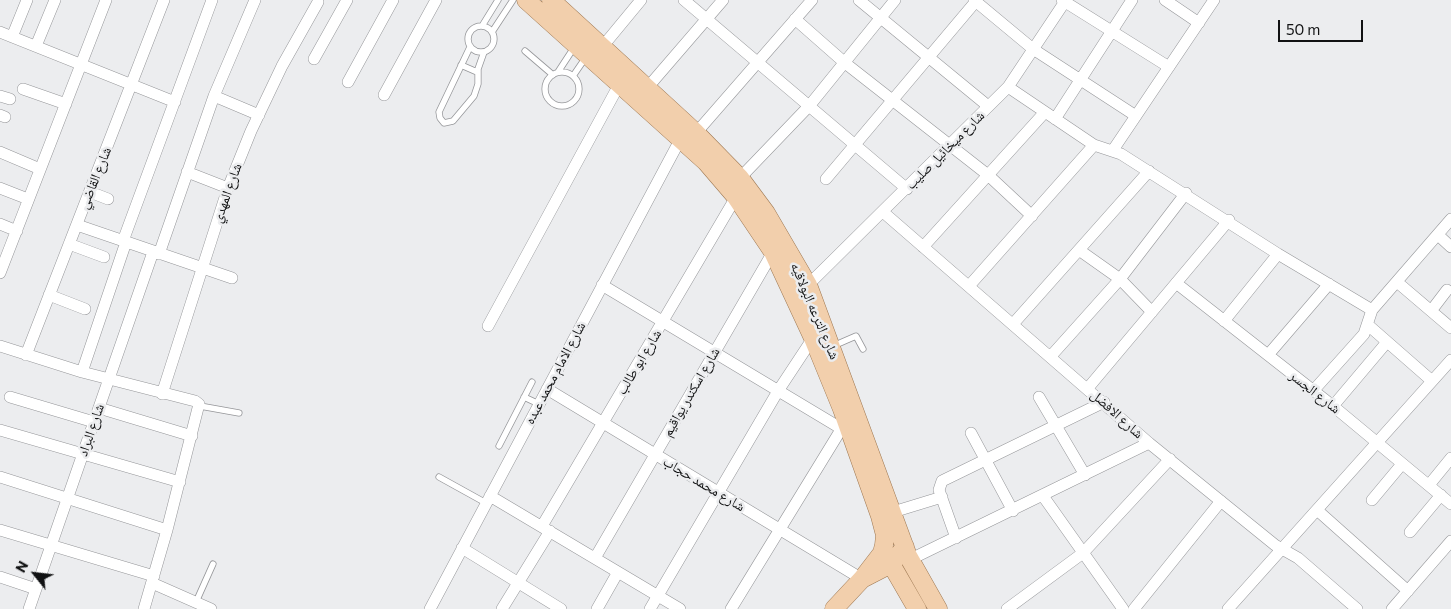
<!DOCTYPE html>
<html>
<head>
<meta charset="utf-8">
<style>
  body { margin:0 }
  #map { position:relative; width:1451px; height:609px; overflow:hidden; background:#ecedef; font-family:Commissioner,sans-serif }
  canvas { display:block }
  .north { position:absolute; left:10px; top:549px; width:50px; height:50px; -webkit-text-stroke:4px #ecedef; paint-order:stroke; rotate:299deg; font-size:14px; font-weight:700; line-height:20px; text-align:center; color:#111213 }
  .north::after { content:''; display:block; margin:auto; width:18px; height:22px; background:#111213; clip-path:polygon(50% 0,100% 100%,50% 72%,0 100%) }
  .scale { position:absolute; left:1278px; top:20px; width:85px; height:22px; box-sizing:border-box; border:2px solid #111213; border-top:0; padding-left:6px; font-size:15px; line-height:18px; white-space:nowrap; color:#111213; -webkit-text-stroke:4px #ecedef; paint-order:stroke }
</style>
</head>
<body>
<div id="map">
<canvas width="1451" height="609"></canvas>
<div class="north">N</div>
<div class="scale">50 m</div>
</div>
<script>
const context = document.querySelector('canvas').getContext('2d');
context.lineJoin = 'round';
const poly = rows => new Path2D(rows.map(r => 'M' + r).join(''));
function stroke(path, color, width, dash) { context.strokeStyle = color; context.lineWidth = width; context.lineCap = dash ? 'butt' : 'round'; context.setLineDash(dash || []); context.stroke(path); }
function write(font, color, halo, rows, align = 'center') {
  context.font = font + ' Commissioner,"Noto Naskh Arabic",sans-serif'; context.lineWidth = 5; context.setLineDash([]); context.textBaseline = 'middle'; context.strokeStyle = halo; context.fillStyle = color; for (const [text, x, y, turn = 0] of rows) {
    context.save(); context.translate(x, y); context.rotate((+turn || 0) * Math.PI / 180); context.textAlign = isNaN(turn) ? turn : align; if (halo) context.strokeText(text, 0, 0); context.fillText(text, 0, 0); context.restore();
  }
}
const service = poly([
  '468 39a13 13 0 1 1 26 0a13 13 0 1 1-26 0Z',
  [482,26,498,0],
  [492,32,513,0],
  [470,47,439,112,440,118,444,123,453,121,474,96,478,84,478,69,484,52],
  [525,51,553,75],
  [461,65,477,72],
  [558,72,575,46],
  '545 89a17 17 0 1 1 34 0a17 17 0 1 1-34 0Z',
  [573,76,586,57],
  [833,346,856,336,863,349],
  [524,397,539,404],
  [200,406,239,413],
  [499,446,532,382],
  [439,477,486,503],
  [196,602,213,564]
]);
const minor = poly([
  [684,0,907,189],
  [859,0,988,106],
  [974,0,1033,49,1136,116],
  [1062,0,1169,67],
  [1165,0,1199,23],
  [795,19,845,63,988,175,1032,216],
  [0,32,175,102],
  [12,37,27,0],
  [36,46,55,0],
  [603,46,641,0],
  [314,59,347,0],
  [348,82,393,0],
  [648,87,723,0],
  [1008,87,1094,145,1121,154,1278,254,1372,310],
  [23,89,66,104],
  [384,95,436,0],
  [0,96,10,99],
  [214,96,259,115],
  [0,115,5,117],
  [1055,119,1132,0],
  [696,133,812,0],
  [1113,150,1214,0],
  [0,152,40,169],
  [187,172,228,188],
  [740,178,810,105,895,0],
  [826,179,977,0],
  [0,188,28,199],
  [90,192,108,199],
  [883,212,1149,443,1275,545,1298,558,1357,609],
  [0,224,17,231],
  [77,225,232,278],
  [1438,235,1451,247],
  [123,241,212,0],
  [69,244,104,257],
  [923,247,1045,112],
  [1079,250,1120,279,1152,312],
  [159,254,214,96,255,0],
  [0,273,106,0],
  [1397,282,1451,328],
  [1176,283,1333,406,1451,504],
  [602,285,842,429],
  [808,285,1008,87,1066,0],
  [969,286,1094,145],
  [49,295,85,309],
  [1431,311,1447,290],
  [1224,321,1278,254],
  [1013,324,1149,171],
  [1368,325,1432,381],
  [488,326,620,83],
  [0,346,82,372,195,401,199,404,167,530,144,609],
  [26,355,164,0],
  [1268,355,1329,284],
  [1051,356,1120,279,1186,193],
  [82,372,126,242],
  [1088,388,1229,220],
  [547,389,862,579],
  [1313,391,1364,334,1372,310,1451,219],
  [162,394,228,188,251,131,282,66,318,2],
  [10,397,94,422],
  [1039,397,1085,475],
  [1333,406,1387,342],
  [99,408,192,436],
  [0,430,180,482],
  [971,433,1013,511],
  [0,477,167,530],
  [1429,485,1451,458],
  [490,496,680,609],
  [1043,496,1123,609],
  [1372,500,1402,464],
  [1317,510,1408,591],
  [893,512,942,497],
  [542,526,736,197],
  [0,530,154,576],
  [1410,532,1441,495],
  [956,538,939,490,942,481,1104,402],
  [462,548,561,609],
  [595,558,773,252],
  [909,560,1149,443],
  [0,577,36,589],
  [152,583,211,609],
  [29,609,153,252],
  [430,609,681,138],
  [502,609,550,531],
  [597,609,618,572],
  [650,609,778,391,813,338],
  [731,609,845,423],
  [1007,609,1083,553,1170,459],
  [1134,609,1221,501],
  [1228,609,1451,360],
  [1392,609,1451,541]
]);
const primary = poly([
  [526,0,706,162,736,197,773,252,813,338,842,409,880,516,885,535,884,545,882,553,862,579],
  [551,0,696,133,740,178,766,213,808,285,908,556,938,609],
  [891,564,917,609],
  [834,609,862,579,891,564,905,547]
]);
stroke(service, '#959699', 7);
stroke(minor, '#959699', 12);
stroke(primary, '#9e7852', 19);
stroke(service, '#fff', 5.5);
stroke(minor, '#fff', 11);
stroke(primary, '#f2cfac', 18);
write('14px', '#111213', '#ecedef', [
  ["شارع ميخائيل صليب",945,150,-45],
  ["شارع القاضي",95,178,-68],
  ["شارع المهدي",227,193,-70],
  ["شارع الترعه البولاقيه",815,311,67],
  ["شارع ابو طالب",639,362,-59],
  ["شارع الامام محمد عبده",555,373,-62],
  ["شارع اسكندر يواقيم",691,392,-60],
  ["شارع الجسر",1315,392,38],
  ["شارع الافضل",1117,414,42],
  ["شارع البراد",91,430,-71],
  ["شارع محمد حجاب",704,484,31]
]);
</script>
</body>
</html>
